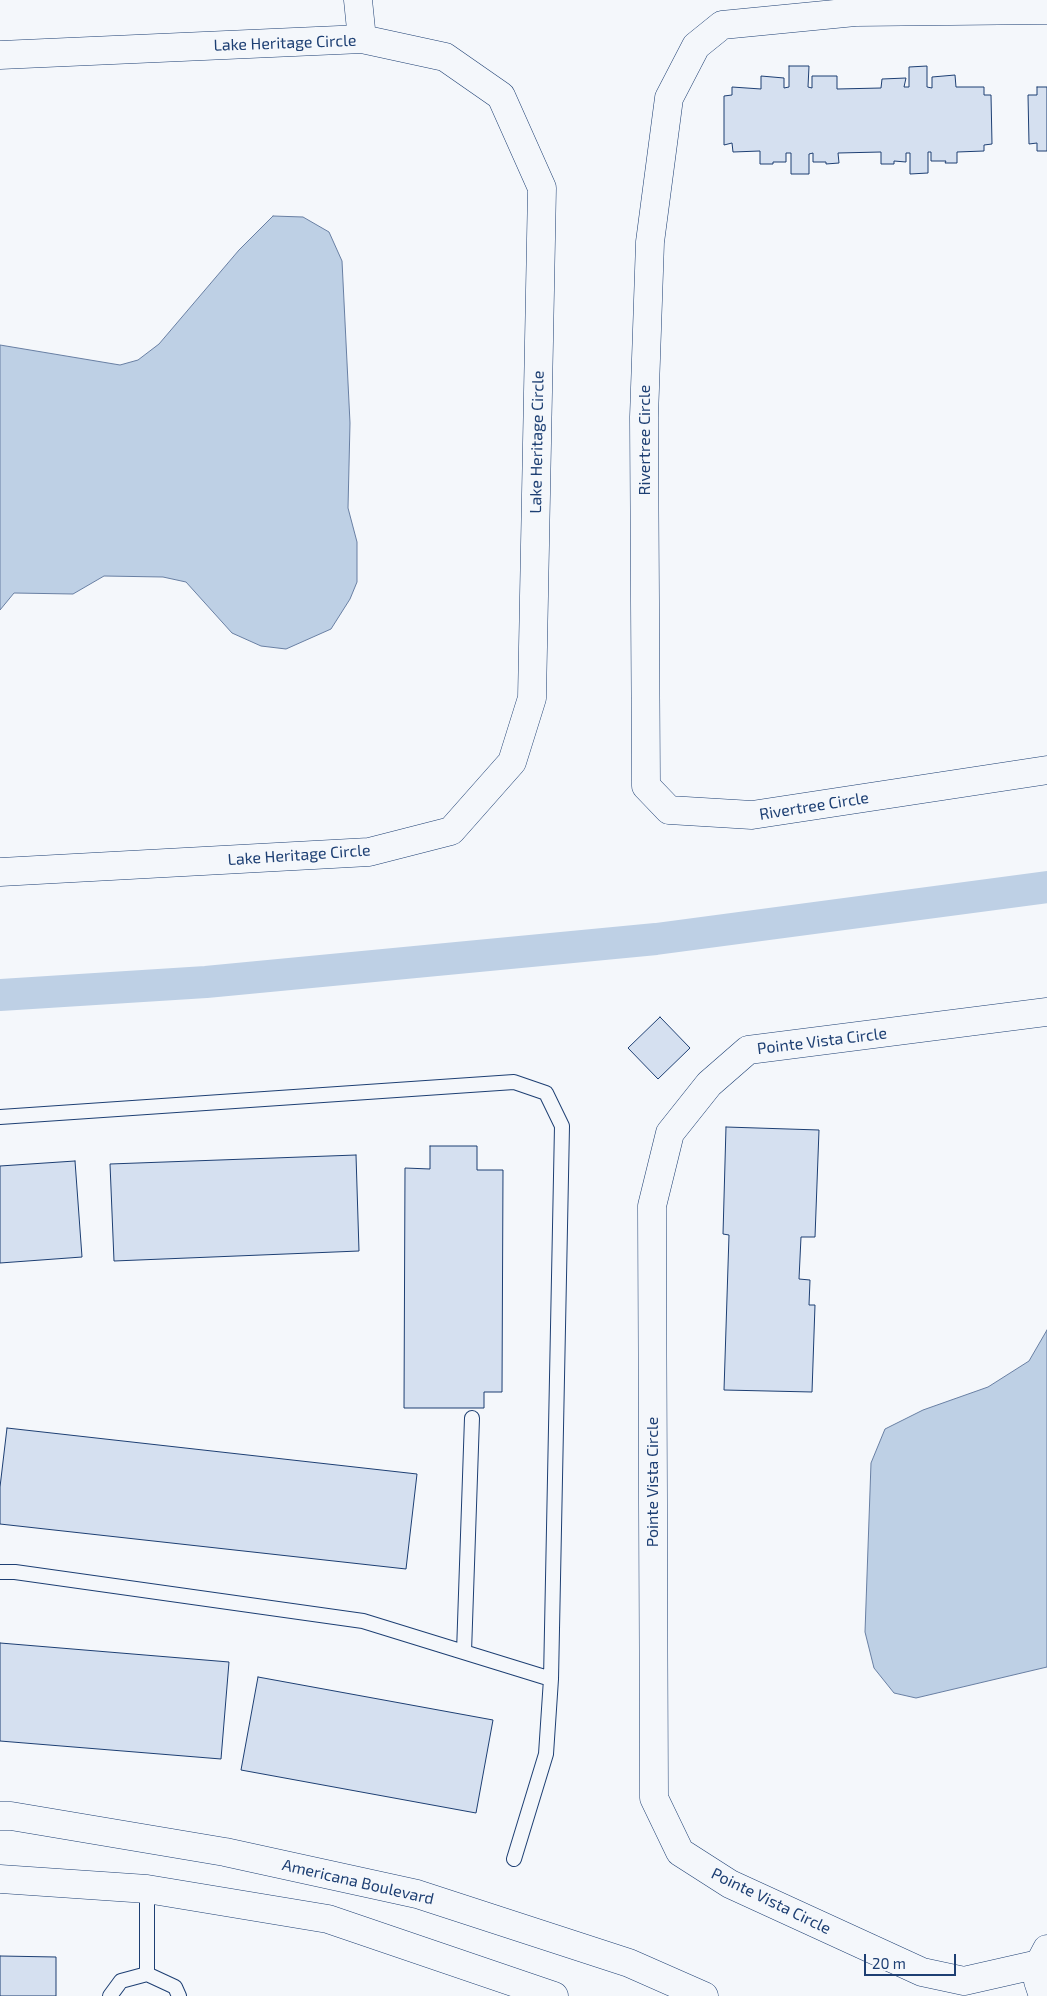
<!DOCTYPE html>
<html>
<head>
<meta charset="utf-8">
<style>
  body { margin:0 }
  #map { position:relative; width:1047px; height:1996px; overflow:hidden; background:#f4f7fb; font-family:"Exo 2",sans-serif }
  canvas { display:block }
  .scale { position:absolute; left:864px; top:1954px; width:92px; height:22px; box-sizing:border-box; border:2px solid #1d3f73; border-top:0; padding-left:6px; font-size:15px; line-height:18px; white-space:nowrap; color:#1d3f73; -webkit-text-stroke:4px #f4f7fb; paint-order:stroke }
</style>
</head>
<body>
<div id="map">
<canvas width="1047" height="1996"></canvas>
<div class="scale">20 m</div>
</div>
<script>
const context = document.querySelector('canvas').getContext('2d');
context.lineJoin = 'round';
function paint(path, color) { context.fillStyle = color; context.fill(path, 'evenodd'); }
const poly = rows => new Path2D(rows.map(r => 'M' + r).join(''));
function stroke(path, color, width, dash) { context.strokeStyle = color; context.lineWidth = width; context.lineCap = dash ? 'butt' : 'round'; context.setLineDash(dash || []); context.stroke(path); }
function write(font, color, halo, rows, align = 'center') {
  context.font = font + ' "Exo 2",sans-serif'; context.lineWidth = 4; context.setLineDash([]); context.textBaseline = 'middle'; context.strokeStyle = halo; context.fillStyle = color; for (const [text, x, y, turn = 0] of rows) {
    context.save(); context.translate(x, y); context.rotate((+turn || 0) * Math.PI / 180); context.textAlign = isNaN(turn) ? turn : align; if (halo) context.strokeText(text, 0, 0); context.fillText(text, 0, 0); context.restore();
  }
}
const water = poly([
  [273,216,303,217,329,232,342,261,350,423,348,508,357,542,357,582,350,599,331,629,286,649,261,646,232,633,186,582,163,577,104,576,73,594,14,593,0,610,0,345,120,365,138,360,159,344,239,250,273,216],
  [1047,1330,1047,1667,916,1698,894,1693,874,1668,865,1632,871,1463,885,1429,923,1410,988,1387,1029,1361,1047,1330]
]);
paint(water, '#bed0e5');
stroke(water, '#687fa3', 1);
stroke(poly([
  [0,995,206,982,656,939,1047,887]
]), '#bed0e5', 32);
const building = poly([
  [789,66,809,66,808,87,812,88,812,76,837,76,837,89,881,88,882,79,906,78,904,87,909,87,909,67,927,66,927,87,932,88,932,77,955,75,956,87,984,87,984,95,991,95,992,144,984,145,984,151,957,152,957,163,945,163,946,161,931,161,931,152,928,152,928,173,910,174,910,153,906,153,906,162,894,161,894,164,881,164,881,152,838,153,839,163,826,164,826,162,813,162,813,153,809,154,809,174,791,174,791,153,786,153,786,162,773,162,773,164,760,164,760,151,733,152,732,143,724,145,724,96,732,95,732,87,761,89,761,76,784,78,784,88,789,87,789,66],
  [1037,87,1047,87,1047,151,1037,151,1037,143,1029,144,1028,95,1037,95,1037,87],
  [660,1017,690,1048,658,1079,628,1048,660,1017],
  [726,1127,819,1130,815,1237,801,1237,799,1279,810,1280,809,1305,815,1305,812,1392,724,1390,729,1235,723,1234,726,1127],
  [430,1146,477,1146,477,1170,503,1170,502,1392,484,1392,484,1408,404,1408,405,1168,430,1169,430,1146],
  [356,1155,359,1251,114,1261,110,1164,356,1155],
  [75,1161,82,1257,0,1263,0,1166,75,1161],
  [7,1428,417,1474,406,1569,0,1524,0,1487,7,1428],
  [0,1643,229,1662,221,1759,0,1741,0,1643],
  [258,1677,493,1720,476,1813,241,1770,258,1677],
  [0,1956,56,1957,56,1996,0,1996,0,1956]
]);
paint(building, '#d5e0f0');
stroke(building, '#1d3f73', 1);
const lane = poly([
  [0,1117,514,1082,546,1093,562,1126,551,1679,546,1754,514,1859],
  [0,1572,15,1572,363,1621,551,1679],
  [464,1652,472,1418],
  [147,1974,147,1889],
  [110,1996,121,1981,147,1974,175,1987,179,1996]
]);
const street = poly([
  [358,0,362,39],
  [1047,10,855,12,722,25,696,46,669,98,650,242,644,417,646,786,669,810,752,815,1047,770],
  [0,55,362,39,445,57,501,96,542,188,532,698,512,762,451,831,369,852,0,872],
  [1039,1964,964,1981,922,1972,730,1884,680,1852,654,1798,652,1206,670,1133,709,1084,748,1050,1047,1012],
  [1043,1996,1038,1981,1039,1964,1047,1949]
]);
const secondary = poly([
  [0,1816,11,1816,225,1852,417,1894,629,1963,704,1996],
  [0,1879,147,1889,328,1919,554,1996]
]);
stroke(lane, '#1d3f73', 16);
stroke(street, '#1d3f73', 29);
stroke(secondary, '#1d3f73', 29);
stroke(lane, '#f4f7fb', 14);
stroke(street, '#f4f7fb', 28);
stroke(secondary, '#f4f7fb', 28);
write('16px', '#1d3f73', '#f4f7fb', [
  ["Lake Heritage Circle",285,43,-2],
  ["Rivertree Circle",645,440,-90],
  ["Lake Heritage Circle",537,442,-89],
  ["Rivertree Circle",814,806,-9],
  ["Lake Heritage Circle",299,855,-4],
  ["Pointe Vista Circle",822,1041,-7],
  ["Pointe Vista Circle",653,1482,-90],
  ["Americana Boulevard",358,1882,13],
  ["Pointe Vista Circle",771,1901,26]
]);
</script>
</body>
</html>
